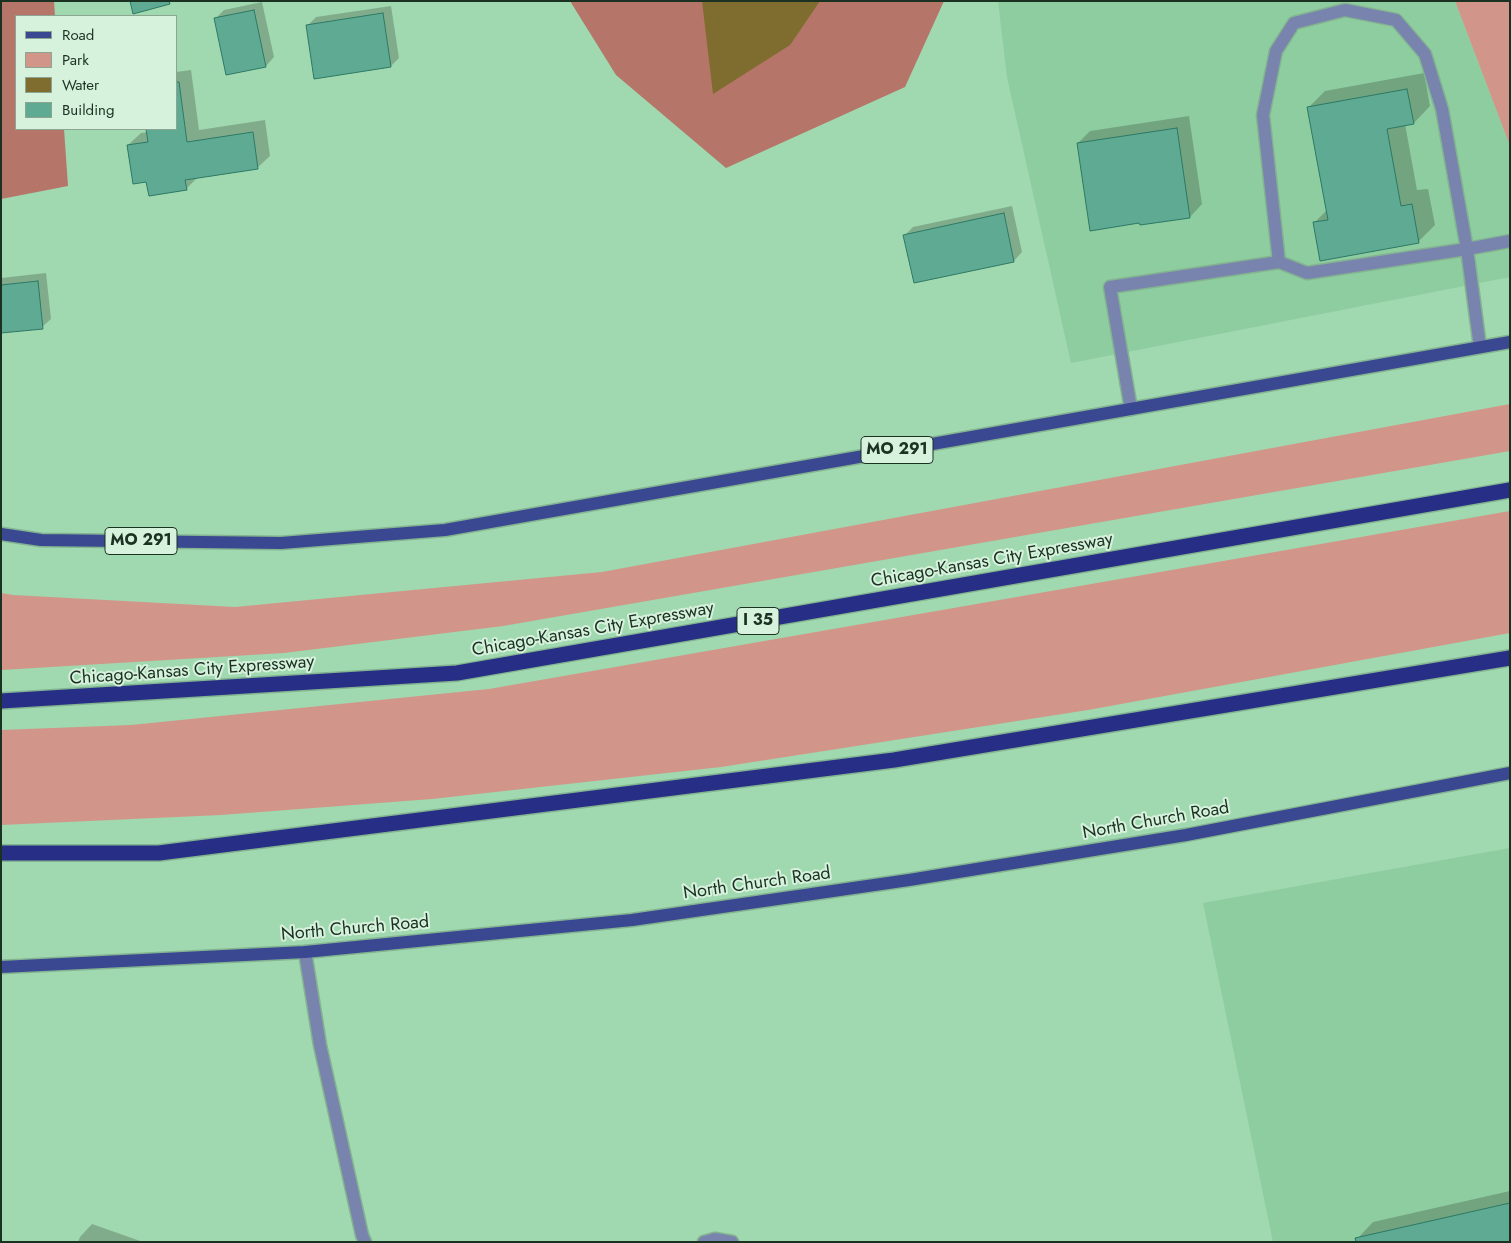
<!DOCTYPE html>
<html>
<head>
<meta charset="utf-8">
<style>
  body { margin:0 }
  #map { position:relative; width:1511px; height:1243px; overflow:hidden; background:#a0d8af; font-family:Jost,sans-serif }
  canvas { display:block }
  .frame { position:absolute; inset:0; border:2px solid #1b3222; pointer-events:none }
  .legend { position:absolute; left:15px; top:15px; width:162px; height:115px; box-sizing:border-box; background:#d6f1dc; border:1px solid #8ba592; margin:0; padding:6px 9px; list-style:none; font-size:15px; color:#1b3222 }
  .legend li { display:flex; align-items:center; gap:10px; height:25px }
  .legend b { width:25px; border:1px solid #8ba592 }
</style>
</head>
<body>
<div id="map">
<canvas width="1511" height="1243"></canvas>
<div class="frame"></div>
<ul class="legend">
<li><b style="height:6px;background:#3a4791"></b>Road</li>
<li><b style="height:14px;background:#d19689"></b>Park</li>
<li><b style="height:14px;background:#7f6d2f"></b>Water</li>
<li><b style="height:14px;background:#5faa93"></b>Building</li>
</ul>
</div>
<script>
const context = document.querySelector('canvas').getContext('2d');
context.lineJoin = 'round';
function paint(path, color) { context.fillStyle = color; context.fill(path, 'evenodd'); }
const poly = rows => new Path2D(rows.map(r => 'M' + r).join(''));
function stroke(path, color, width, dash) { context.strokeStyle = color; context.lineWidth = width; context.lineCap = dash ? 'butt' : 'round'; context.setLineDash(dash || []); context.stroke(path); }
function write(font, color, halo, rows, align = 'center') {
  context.font = font + ' Jost,sans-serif'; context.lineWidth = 4; context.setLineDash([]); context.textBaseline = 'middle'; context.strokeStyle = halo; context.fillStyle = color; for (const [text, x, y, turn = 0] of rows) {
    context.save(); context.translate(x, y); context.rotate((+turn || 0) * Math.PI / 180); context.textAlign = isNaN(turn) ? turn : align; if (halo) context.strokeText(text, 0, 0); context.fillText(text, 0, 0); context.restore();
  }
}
paint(poly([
  [998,1,1455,1,1510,146,1510,277,1071,363,1007,77],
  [1510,848,1510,1242,1273,1242,1203,903]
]), '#8ecd9f');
paint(poly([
  [1455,1,1510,1,1510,146],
  [1510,404,1510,451,503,626,284,653,1,670,1,593,13,595,235,607,602,572],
  [1510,511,1510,633,1088,710,721,767,432,799,221,815,1,825,1,730,131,725,489,689]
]), '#d19689');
paint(poly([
  [1,1,54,1,55,16,16,16,16,129,64,129,68,186,1,199],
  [570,1,944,1,905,87,726,168,616,75]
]), '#b57568');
paint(poly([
  [702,1,820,1,790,45,713,94]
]), '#7f6d2f');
paint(poly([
  [262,2,274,57,266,66,215,19,224,10],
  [391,6,399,58,391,66,307,26,316,17],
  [191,70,199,130,265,120,270,156,257,168,199,176,186,189,147,180,128,145,141,133,148,132,148,129,176,129,176,72],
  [1424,73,1430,106,1414,123,1405,124,1417,190,1428,189,1435,225,1418,242,1314,223,1327,210,1308,108,1325,91],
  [1189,116,1202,204,1190,217,1078,143,1090,131],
  [1012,206,1022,252,1014,261,915,282,905,235,913,227],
  [46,273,51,319,42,327,1,332,1,278],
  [1510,1191,1510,1242,1357,1239,1373,1222],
  [92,1224,143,1242,78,1242,80,1237]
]), '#0003');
const building = poly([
  [130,1,169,1,170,4,133,14,130,1],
  [254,10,266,67,226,75,214,18,254,10],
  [383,13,391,67,314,79,306,25,383,13],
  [176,82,179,82,187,142,253,132,258,169,185,180,187,190,149,196,146,182,133,184,127,145,148,142,146,129,176,129,176,82],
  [1407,89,1414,124,1387,129,1401,206,1412,204,1419,243,1320,261,1313,222,1328,220,1307,107,1407,89],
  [1177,128,1190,218,1140,225,1139,223,1090,231,1077,143,1177,128],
  [1004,213,1014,262,914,283,903,235,1004,213],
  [38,281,43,329,1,333,1,285,38,281],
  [1510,1203,1510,1242,1356,1242,1355,1238,1510,1203]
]);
paint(building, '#5faa93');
stroke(building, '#2d7965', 1);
const minor = poly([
  [1480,347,1467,249,1510,241],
  [1131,409,1110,287,1279,262,1307,273,1467,249,1442,109,1425,54,1396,20,1345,10,1294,23,1276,51,1263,115,1279,262],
  [305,952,320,1045,362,1235,365,1242],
  [704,1242,715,1239,732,1242]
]);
const major = poly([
  [1,534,41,540,281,543,445,530,1510,342],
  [1,967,305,952,632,920,909,880,1186,835,1510,773]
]);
const highway = poly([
  [1,701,457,673,1510,490],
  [1,853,159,853,894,760,1510,658]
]);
stroke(minor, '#83b390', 15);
stroke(major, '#83b390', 15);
stroke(highway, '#83b390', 18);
stroke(minor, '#7884ad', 12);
stroke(major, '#3a4791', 12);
stroke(highway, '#262f85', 15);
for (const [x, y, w] of [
  [897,450,72],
  [141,541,72],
  [758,621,42]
]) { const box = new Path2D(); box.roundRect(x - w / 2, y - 13.5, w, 27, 4); context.fillStyle = '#d6f1dc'; context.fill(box); stroke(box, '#1b3222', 1); }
write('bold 16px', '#1b3222', null, [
  ["MO 291",897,450],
  ["MO 291",141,541],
  ["I 35",758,621]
]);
write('18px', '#1b3222', '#d6f1dc', [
  ["Chicago-Kansas City Expressway",992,561,-10],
  ["Chicago-Kansas City Expressway",593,630,-10],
  ["Chicago-Kansas City Expressway",192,671,-4],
  ["North Church Road",1156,821,-10],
  ["North Church Road",757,884,-8],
  ["North Church Road",355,929,-5]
]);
</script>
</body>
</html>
